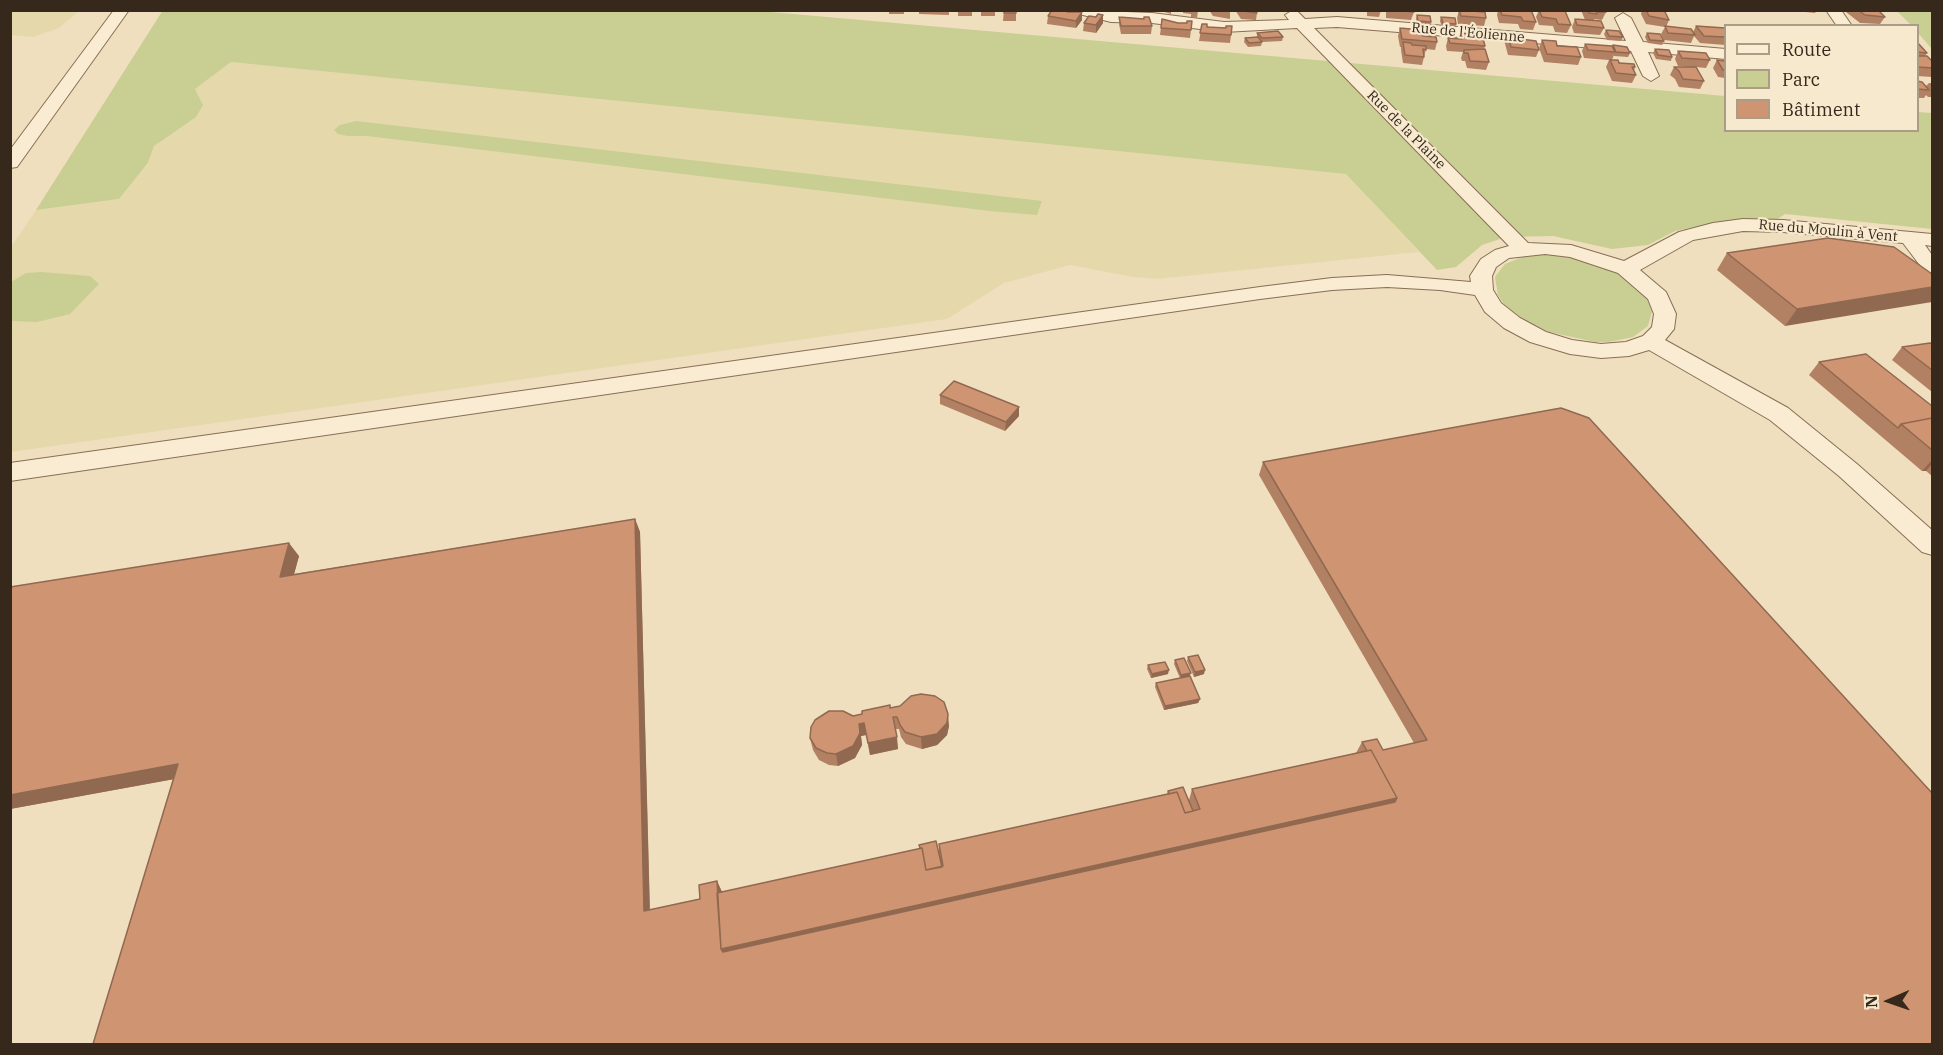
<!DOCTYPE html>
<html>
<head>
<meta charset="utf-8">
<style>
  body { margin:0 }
  #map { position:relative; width:1943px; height:1055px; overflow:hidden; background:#efdfbe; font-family:"IBM Plex Serif",serif }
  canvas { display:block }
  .frame { position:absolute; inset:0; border:12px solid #37281c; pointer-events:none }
  .legend { position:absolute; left:1724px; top:24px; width:195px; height:108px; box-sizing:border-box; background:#f7e9ce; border:2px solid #aa9c87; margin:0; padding:8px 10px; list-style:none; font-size:18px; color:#37281c }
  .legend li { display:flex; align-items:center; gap:12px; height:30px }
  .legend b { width:30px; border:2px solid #aa9c87 }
  .north { position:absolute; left:1859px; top:971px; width:60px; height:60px; -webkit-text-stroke:4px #f7e9ce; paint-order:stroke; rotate:268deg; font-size:16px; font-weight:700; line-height:24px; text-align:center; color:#37281c }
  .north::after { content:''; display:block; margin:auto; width:21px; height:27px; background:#37281c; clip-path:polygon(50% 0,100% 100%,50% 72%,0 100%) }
</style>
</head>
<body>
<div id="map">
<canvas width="1943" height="1055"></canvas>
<div class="frame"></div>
<ul class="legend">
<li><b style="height:8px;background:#faecd2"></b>Route</li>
<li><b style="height:16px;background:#c9ce92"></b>Parc</li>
<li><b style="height:16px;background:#cf9573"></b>Bâtiment</li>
</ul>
<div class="north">N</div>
</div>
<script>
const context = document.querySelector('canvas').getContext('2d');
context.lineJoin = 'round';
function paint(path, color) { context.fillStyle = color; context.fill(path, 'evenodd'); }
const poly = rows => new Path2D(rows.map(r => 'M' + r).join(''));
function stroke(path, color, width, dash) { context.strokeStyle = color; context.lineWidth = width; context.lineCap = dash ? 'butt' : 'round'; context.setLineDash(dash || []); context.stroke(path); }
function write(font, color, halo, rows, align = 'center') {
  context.font = font + ' "IBM Plex Serif",serif'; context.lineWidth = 4.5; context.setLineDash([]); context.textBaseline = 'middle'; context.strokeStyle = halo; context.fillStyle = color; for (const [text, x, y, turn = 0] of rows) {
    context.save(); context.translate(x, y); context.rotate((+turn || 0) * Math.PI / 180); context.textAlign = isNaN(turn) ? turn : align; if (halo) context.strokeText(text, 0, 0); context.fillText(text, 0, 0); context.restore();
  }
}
paint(poly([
  [10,11,11,10,79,11,59,28,33,37,11,35],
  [231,62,1347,174,1419,252,1157,279,1133,277,1070,265,1004,283,947,319,11,452,11,247,36,210,119,199,148,164,154,146,171,132,195,89]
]), '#e5d9ac');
paint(poly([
  [163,10,759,11,1725,96,1726,130,1918,130,1918,112,1932,113,1932,229,1785,214,1776,220,1714,223,1675,231,1648,245,1612,249,1553,236,1506,237,1482,245,1456,267,1437,270,1346,174,231,62,195,89,203,105,196,117,154,146,148,163,119,199,36,210],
  [1897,11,1932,11,1932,49,1918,33,1918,26,1911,25],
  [356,121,1042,201,1037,215,990,211,367,136,348,136,338,134,334,130,340,125],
  [1539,254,1568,256,1613,270,1625,278,1645,295,1650,303,1652,311,1648,326,1633,337,1609,342,1595,342,1549,332,1523,319,1504,304,1498,295,1495,277,1505,264,1525,256],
  [42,272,90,276,99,284,70,314,37,322,11,321,11,282,26,273]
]), '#c9ce92');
const minor = poly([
  [114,10,129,10,17,167,10,168,10,150,114,10],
  [1073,10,1152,13,1224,22,1289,20,1285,15,1293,10,1298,12,1305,19,1337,17,1626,41,1615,18,1623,13,1631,18,1643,42,1726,49,1726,59,1648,52,1659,76,1651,81,1643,76,1631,51,1337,27,1314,28,1528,243,1571,245,1624,261,1679,232,1713,223,1743,219,1783,220,1932,234,1932,246,1925,245,1932,255,1932,274,1925,272,1903,243,1783,232,1743,231,1693,240,1640,270,1666,292,1676,314,1674,329,1665,340,1788,408,1857,464,1932,530,1932,555,1922,552,1839,476,1770,420,1649,350,1629,356,1601,358,1570,354,1530,342,1504,328,1485,312,1475,295,1440,290,1387,287,1332,290,1260,299,10,481,10,463,1260,287,1332,278,1387,275,1471,282,1470,276,1481,259,1495,250,1509,246,1297,28,1224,32,1152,23,1111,22,1075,13,1073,10],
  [1545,254,1570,257,1618,273,1648,299,1654,314,1652,327,1643,336,1626,342,1601,344,1572,340,1546,332,1520,318,1501,303,1493,290,1492,276,1496,267,1509,258,1545,254],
  [1826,10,1841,10,1852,26,1837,26,1826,10]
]);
stroke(minor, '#886f56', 2);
paint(minor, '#faecd2');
paint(poly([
  [889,10,904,10,904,14,889,14],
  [919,10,949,10,949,15,919,14],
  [958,10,972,10,972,16,958,16],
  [981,10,995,10,995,16,981,16],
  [1004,10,1016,10,1016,21,1003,21],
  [1158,10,1171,10,1171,14],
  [1183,10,1198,10,1197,18,1191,17,1191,14,1183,13],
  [1209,10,1230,10,1230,19,1213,16],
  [1235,10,1255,10,1257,13,1256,20,1241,19],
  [1358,10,1381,10,1379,17,1367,16,1367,11],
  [1386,10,1413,10,1414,12,1411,20,1386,18],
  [1459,10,1471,10,1486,18,1484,26,1458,24,1457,18],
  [1498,10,1531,10,1536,22,1533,30,1520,29,1518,24,1499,23,1497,15],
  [1539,10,1555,10,1571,25,1567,33,1555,32,1553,26,1539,25,1536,17],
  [1581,10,1605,10,1606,12,1602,20,1594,19,1594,21,1604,28,1600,35,1574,33,1572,27,1575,19,1585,20],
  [1642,10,1677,10,1676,11,1664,11,1669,20,1666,27,1693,32,1696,26,1725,28,1725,45,1700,43,1694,36,1691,43,1664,40,1661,34,1665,27,1646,24,1641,14],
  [1787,10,1817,10,1815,13],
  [1847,10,1878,10,1885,17,1880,24,1860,23,1846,12],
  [1068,12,1082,12,1082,20,1076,28,1047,24,1048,16],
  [1417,15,1431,22,1430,26,1417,25,1416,19],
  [1119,17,1143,19,1144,17,1152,26,1151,34,1121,34,1119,24],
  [1441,17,1456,24,1455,28,1442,27,1440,21],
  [1162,19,1178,23,1187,23,1192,21,1190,38,1160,35],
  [1084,23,1103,23,1096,33,1083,31],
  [1202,24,1231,35,1230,43,1199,41],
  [1400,28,1423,36,1437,42,1435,50,1426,49,1422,65,1403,63,1401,50,1401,47,1400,47,1398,36],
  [1606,30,1623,37,1621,41,1607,40,1604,34],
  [1257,33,1283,37,1282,41,1262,42,1261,46,1248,47,1244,42,1245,38,1257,37],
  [1461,33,1485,46,1484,49,1489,62,1486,70,1467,68,1465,61,1462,61,1461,58,1463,52,1447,51,1446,46,1448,38,1460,39],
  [1507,33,1521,39,1539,50,1536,57,1508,55,1504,40],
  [1647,33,1664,41,1662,45,1648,43,1645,37],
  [1542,40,1557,46,1581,57,1578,65,1544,62,1539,48],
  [1917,42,1927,53,1925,56,1932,61,1932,77,1917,76],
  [1585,44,1612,47,1613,45,1630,53,1628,57,1614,56,1614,55,1612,60,1635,67,1634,71,1636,75,1632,83,1612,81,1606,67,1609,60,1584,58,1582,51],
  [1655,49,1672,57,1671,61,1656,59,1653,53],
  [1678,51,1710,60,1706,68,1696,67,1704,81,1700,89,1679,87,1675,79,1670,75,1674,67,1691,67,1678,66,1675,59],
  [1717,60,1725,61,1725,60,1725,78,1718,77,1713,68],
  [1917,81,1926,86,1929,83,1932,83,1932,97,1928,97,1926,95,1924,98,1917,98],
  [1894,247,1785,326,1717,270,1727,253],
  [1932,344,1932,392,1892,360,1902,347],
  [1819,362,1932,406,1932,476,1926,471,1922,471,1809,375],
  [940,395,1019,407,1019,416,1005,431,940,404],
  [1263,462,1932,793,93,1044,174,779,10,809,10,587,299,556,294,574,635,519,640,532,650,910,700,899,717,881,722,892,939,856,939,844,1167,794,1168,791,1189,800,1192,789,1356,753,1362,742,1383,750,1414,743,1259,475],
  [1188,657,1204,674,1194,677,1187,661],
  [1175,660,1190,676,1200,699,1198,703,1164,710,1155,687,1156,683,1180,678,1174,664],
  [1148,665,1168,674,1151,678,1147,669],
  [890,708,949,726,947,735,937,745,922,749,906,744,901,737,899,729,895,729,898,749,870,755,866,735,861,736,862,745,855,758,838,766,829,765,819,760,813,750,810,738,853,716]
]), '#b28063');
paint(poly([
  [1082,12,1082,20,1076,28,1076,21],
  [1103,15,1103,23,1096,33,1096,25],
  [1932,287,1932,302,1785,326,1797,309],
  [1019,407,1019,416,1005,431,1006,422],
  [1932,460,1932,464,1926,471,1922,471],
  [635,519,640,532,650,921,644,911],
  [289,543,299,556,290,589,280,577],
  [1169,670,1168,674,1151,678,1152,674],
  [1205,670,1204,674,1194,677,1195,672],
  [1191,673,1189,677,1180,679,1181,675],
  [1200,699,1198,703,1164,710,1165,706],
  [948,714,949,726,947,735,937,745,922,749,921,737],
  [864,723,866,735,861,736,862,745,855,758,838,766,836,754,859,724],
  [897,737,898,749,870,755,868,743],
  [178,764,191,776,10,809,10,795],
  [1397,798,1387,813,727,962,721,949,717,881,722,892,726,948]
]), '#916850');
const building = poly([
  [1004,10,1016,10,1016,13,1004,13,1004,10],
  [1052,10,1062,10,1068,12,1082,12,1076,21,1048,16,1052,10],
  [1242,10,1255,10,1257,13,1243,11,1242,10],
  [1391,10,1413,10,1414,12,1391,10],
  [1459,10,1485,12,1486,18,1461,16,1459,10],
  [1500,10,1531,10,1536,22,1523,21,1521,17,1502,15,1500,10],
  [1539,10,1565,11,1571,25,1558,24,1556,19,1542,17,1539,10],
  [1587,10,1605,10,1606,12,1596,12,1597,14,1589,13,1587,10],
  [1646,10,1664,10,1669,20,1649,16,1646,10],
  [1858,10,1878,10,1885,17,1865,15,1858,10],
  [1098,14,1103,15,1096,25,1084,23,1089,16,1096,17,1098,14],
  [1417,15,1430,16,1431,22,1418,21,1417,15],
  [1119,17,1144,19,1144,17,1149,17,1152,26,1121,26,1119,17],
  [1441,17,1455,18,1456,24,1443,23,1441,17],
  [1162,19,1178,23,1187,23,1187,21,1192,21,1191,30,1161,28,1162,19],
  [1575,19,1601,21,1604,28,1577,25,1575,19],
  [1202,24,1207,24,1207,27,1226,28,1226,26,1232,26,1231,35,1200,33,1202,24],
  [1665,26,1691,29,1695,35,1668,33,1665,26],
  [1696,26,1725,28,1725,37,1704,36,1696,26],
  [1400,28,1421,30,1423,36,1436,37,1437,42,1402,39,1400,28],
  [1606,30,1619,31,1623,37,1609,36,1606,30],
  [1278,31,1283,37,1262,38,1257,33,1278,31],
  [1461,33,1482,35,1485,46,1450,43,1448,38,1462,39,1461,33],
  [1507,33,1519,34,1521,39,1536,41,1539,50,1511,47,1507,33],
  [1647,33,1660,34,1664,41,1650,40,1647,33],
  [1258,37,1262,42,1249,43,1245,38,1258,37],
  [1542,40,1556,41,1557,46,1577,47,1581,57,1547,54,1542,40],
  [1403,42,1411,43,1412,45,1426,46,1426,50,1423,49,1424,57,1405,55,1403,42],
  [1917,42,1927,53,1917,52,1917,42],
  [1585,44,1612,46,1615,52,1588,50,1585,44],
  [1613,45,1627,47,1630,53,1616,52,1613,45],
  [1485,49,1489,62,1470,61,1468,53,1464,53,1464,50,1485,49],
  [1655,49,1669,50,1672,57,1658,55,1655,49],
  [1678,51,1706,53,1710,60,1682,58,1678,51],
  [1917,56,1927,56,1932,61,1932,68,1919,67,1917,66,1917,56],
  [1610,60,1618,60,1619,63,1634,64,1635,67,1632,67,1636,75,1616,73,1610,60],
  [1717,60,1725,61,1725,70,1723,70,1717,60],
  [1674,67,1696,67,1704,81,1683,79,1679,71,1674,67],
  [1917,81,1922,82,1929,90,1917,89,1917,81],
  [1828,238,1894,247,1932,274,1932,287,1797,309,1727,253,1828,238],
  [1930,343,1932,344,1932,370,1902,347,1930,343],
  [1866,354,1932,406,1932,418,1901,424,1898,428,1819,362,1866,354],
  [954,381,1019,407,1006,422,940,395,954,381],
  [1561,408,1589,418,1932,793,1932,1044,93,1044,178,764,10,795,10,587,289,543,280,577,635,519,644,911,700,899,699,885,717,881,721,949,723,952,1395,802,1397,798,1371,750,1367,751,1362,742,1377,739,1383,750,1427,740,1263,462,1561,408],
  [1932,418,1932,450,1901,424,1932,418],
  [1198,655,1205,670,1195,672,1188,657,1198,655],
  [1184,658,1191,673,1181,675,1175,660,1184,658],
  [1165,662,1169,670,1152,674,1148,665,1165,662],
  [1190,676,1200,699,1165,706,1156,683,1190,676],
  [921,694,935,696,944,702,948,714,947,723,937,734,921,737,905,732,900,725,897,717,893,717,897,737,868,743,864,723,859,724,860,733,853,746,836,754,827,753,816,748,810,738,811,727,815,720,829,711,843,711,853,716,862,714,862,711,890,705,890,708,900,706,911,696,921,694],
  [1371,750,1397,798,721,949,717,893,922,848,926,870,943,866,939,844,1177,792,1185,813,1200,809,1192,789,1371,750],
  [1183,787,1193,811,1185,813,1177,792,1169,794,1168,791,1183,787],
  [936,841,942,867,926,870,922,848,920,848,919,845,936,841]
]);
paint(building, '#cf9573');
stroke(building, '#916850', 1.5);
write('14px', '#37281c', '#f7e9ce', [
  ["Rue de l'Éolienne",1468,33,5],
  ["Rue de la Plaine",1406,130,45],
  ["Rue du Moulin à Vent",1828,231,5]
]);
</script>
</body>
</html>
